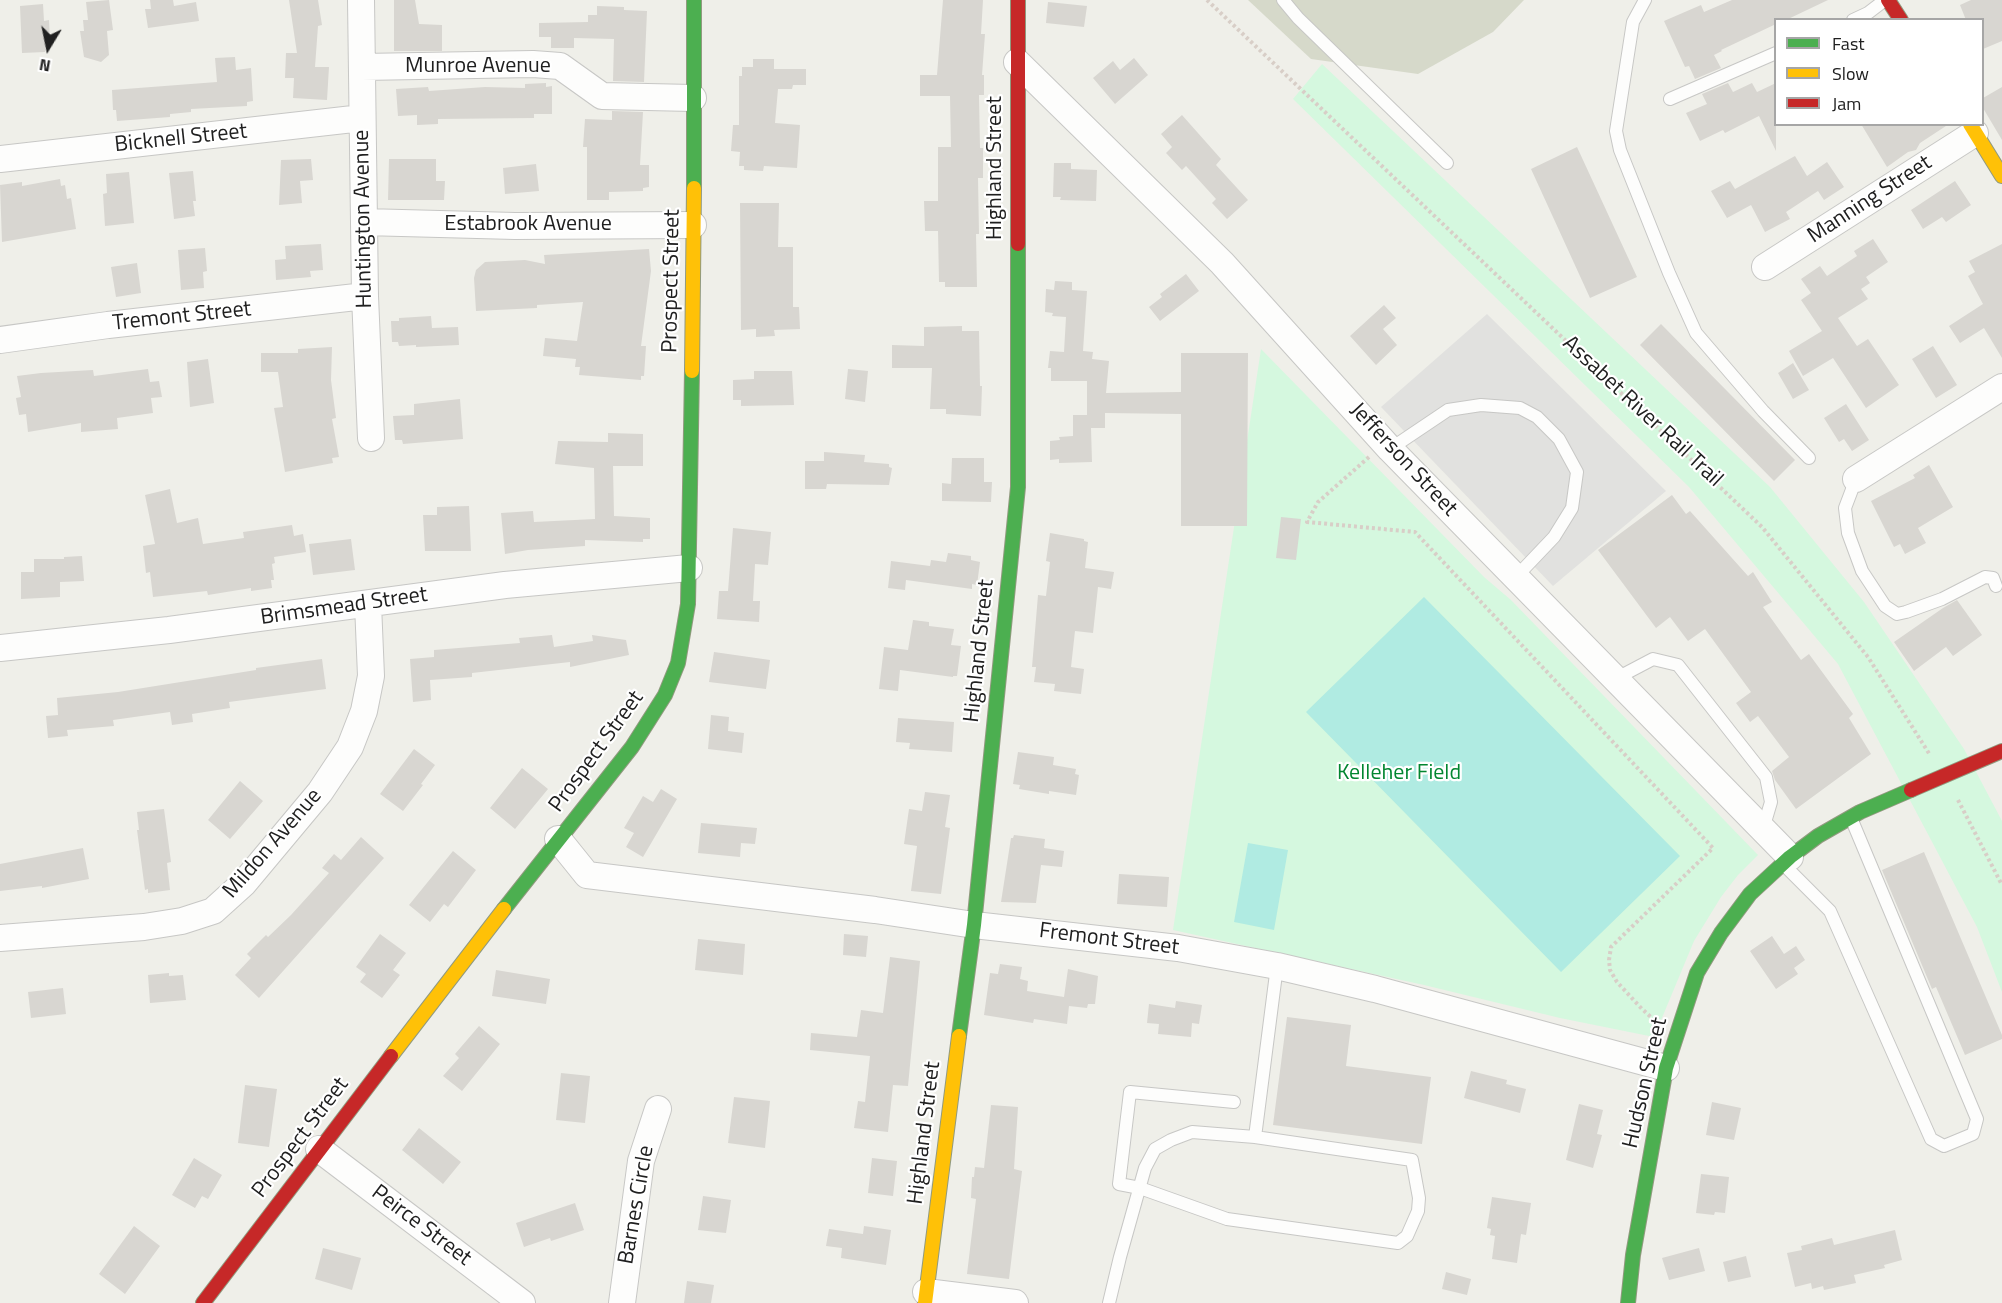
<!DOCTYPE html>
<html>
<head>
<meta charset="utf-8">
<style>
  body { margin:0 }
  #map { position:relative; width:2002px; height:1303px; overflow:hidden; background:#efefe9; font-family:"Titillium Web",sans-serif }
  canvas { display:block }
  .legend { position:absolute; left:1774px; top:18px; width:210px; height:108px; box-sizing:border-box; background:#fff; border:2px solid #a6a6a6; margin:0; padding:8px 10px; list-style:none; font-size:18px; color:#202020 }
  .legend li { display:flex; align-items:center; gap:12px; height:30px }
  .legend b { width:30px; border:2px solid #a6a6a6 }
  .north { position:absolute; left:18px; top:18px; width:60px; height:60px; -webkit-text-stroke:4px #fff; paint-order:stroke; rotate:190deg; font-size:16px; font-weight:700; line-height:24px; text-align:center; color:#202020 }
  .north::after { content:''; display:block; margin:auto; width:21px; height:27px; background:#202020; clip-path:polygon(50% 0,100% 100%,50% 72%,0 100%) }
</style>
</head>
<body>
<div id="map">
<canvas width="2002" height="1303"></canvas>
<ul class="legend">
<li><b style="height:8px;background:#4caf50"></b>Fast</li>
<li><b style="height:8px;background:#ffc107"></b>Slow</li>
<li><b style="height:8px;background:#c62828"></b>Jam</li>
</ul>
<div class="north">N</div>
</div>
<script>
const context = document.querySelector('canvas').getContext('2d');
context.lineJoin = 'round';
function paint(path, color) { context.fillStyle = color; context.fill(path, 'evenodd'); }
const poly = rows => new Path2D(rows.map(r => 'M' + r).join(''));
function stroke(path, color, width, dash) { context.strokeStyle = color; context.lineWidth = width; context.lineCap = dash ? 'butt' : 'round'; context.setLineDash(dash || []); context.stroke(path); }
function write(font, color, halo, rows, align = 'center') {
  context.font = font + ' "Titillium Web",sans-serif'; context.lineWidth = 4.5; context.setLineDash([]); context.textBaseline = 'middle'; context.strokeStyle = halo; context.fillStyle = color; for (const [text, x, y, turn = 0] of rows) {
    context.save(); context.translate(x, y); context.rotate((+turn || 0) * Math.PI / 180); context.textAlign = isNaN(turn) ? turn : align; if (halo) context.strokeText(text, 0, 0); context.fillText(text, 0, 0); context.restore();
  }
}
paint(poly([
  [1248,0,1524,0,1493,32,1418,74,1311,59]
]), '#d6d9ca');
paint(poly([
  [1322,64,1770,487,1864,602,1964,749,2002,821,2002,992,1977,927,1838,664,1689,487,1293,99],
  [1261,349,1484,577,1511,600,1758,855,1738,875,1721,897,1694,941,1654,1037,1560,1018,1424,985,1173,930]
]), '#d5f8df');
paint(poly([
  [1424,597,1680,856,1561,972,1306,712],
  [1248,843,1288,850,1274,930,1234,922]
]), '#b0ebe2');
paint(poly([
  [1487,314,1666,491,1553,586,1381,407]
]), '#e1e1df');
paint(poly([
  [109,0,113,30,107,31,109,55,101,62,84,57,80,31,84,31,83,20,88,20,86,2],
  [150,0,173,0,174,6,196,2,199,21,148,28,145,9,151,9],
  [289,0,318,0,322,25,318,26,315,67,329,67,327,100,293,98,294,78,285,78,286,53,297,53],
  [394,0,415,0,419,24,442,25,442,51,394,51],
  [943,0,983,0,981,34,985,34,982,75,984,75,984,95,979,95,980,148,983,148,983,178,978,178,979,234,976,234,977,287,945,287,945,282,939,282,938,231,925,231,924,201,938,201,938,147,951,147,950,96,920,96,920,75,937,75],
  [1732,0,1828,0,1786,20,1776,20,1776,24,1721,50,1722,51,1714,55,1721,68,1695,79,1689,66,1685,67,1664,21,1701,5,1704,12],
  [1971,0,2002,0,2002,41,1983,49,1983,20,1966,20,1960,5],
  [1048,2,1087,6,1084,27,1046,23],
  [43,4,44,21,49,20,50,40,45,40,45,52,22,53,20,6],
  [597,6,624,7,624,10,647,11,644,82,613,81,614,39,574,38,574,48,551,48,551,37,539,37,539,23,588,22,588,15,597,15],
  [235,57,236,70,251,68,253,101,247,102,247,106,191,109,191,112,170,114,170,117,117,121,116,110,113,110,112,90,217,82,215,58],
  [1134,58,1148,75,1115,104,1093,78,1113,61,1120,70],
  [753,59,774,59,774,69,806,69,806,85,793,85,792,89,778,89,775,123,800,125,797,168,764,166,763,171,744,170,744,166,739,166,740,152,731,151,733,125,739,125,739,76,742,76,742,67,753,67],
  [546,83,546,87,552,86,552,114,534,114,534,118,438,119,438,124,417,125,417,115,398,116,396,89,428,87,429,91,485,87,525,88,525,84],
  [1728,83,1733,92,1752,83,1757,92,1776,83,1776,151,1759,116,1725,133,1723,130,1700,141,1686,113,1707,104,1702,94],
  [2002,87,2002,140,1983,108,1983,98],
  [612,111,643,112,640,165,649,165,649,187,643,188,643,191,609,192,609,200,587,200,587,147,583,147,585,119,612,120],
  [1182,115,1221,159,1216,165,1248,200,1227,219,1212,203,1216,199,1186,166,1182,170,1166,153,1172,147,1161,134],
  [1861,124,1949,124,1920,143,1916,150,1908,152,1887,167],
  [1577,147,1637,277,1590,298,1531,169],
  [1795,156,1807,176,1827,162,1844,187,1824,200,1818,191,1786,212,1790,219,1765,232,1751,205,1727,218,1711,191,1730,181,1735,189],
  [311,159,313,180,300,181,302,203,279,205,281,160],
  [389,159,436,159,436,181,445,181,444,200,388,200],
  [1054,163,1071,163,1071,169,1097,170,1096,201,1060,200,1061,197,1053,197],
  [536,164,539,191,505,194,503,168],
  [193,171,196,201,193,201,195,216,174,219,169,173],
  [129,172,134,223,105,226,103,194,107,193,106,174],
  [60,179,61,186,65,185,67,199,71,198,76,229,2,242,0,185,22,182,22,186],
  [1955,181,1971,205,1946,222,1942,217,1923,229,1911,210],
  [740,203,779,203,778,247,793,247,793,307,799,307,800,329,774,330,775,336,756,337,756,329,741,330],
  [1873,239,1888,262,1866,277,1870,283,1861,289,1868,299,1838,318,1857,346,1868,339,1899,385,1866,408,1833,358,1803,376,1789,351,1822,331,1801,300,1811,293,1801,279,1820,266,1827,276,1857,256,1854,251],
  [321,244,323,270,310,271,311,277,276,280,275,260,286,259,285,246],
  [2002,244,2002,358,1984,328,1960,343,1949,326,1983,304,1968,276,1975,272,1969,261],
  [205,248,207,271,203,272,204,288,181,290,178,250],
  [649,249,651,271,641,346,646,346,644,376,641,376,641,380,579,375,580,367,575,367,576,359,543,356,545,338,577,341,583,302,537,305,537,308,476,311,474,278,476,270,485,262,525,260,545,264,544,255],
  [137,263,141,293,116,297,111,267],
  [1186,274,1199,291,1160,321,1149,307,1162,297,1160,294],
  [1055,281,1072,282,1072,290,1087,291,1083,351,1093,352,1092,359,1109,361,1106,393,1181,392,1181,353,1248,353,1247,526,1181,526,1181,414,1105,413,1105,428,1091,428,1092,462,1059,463,1059,459,1050,460,1050,441,1060,440,1059,437,1073,436,1073,415,1087,415,1087,381,1051,381,1051,368,1048,368,1050,351,1064,352,1066,317,1052,316,1053,313,1045,312,1046,289,1054,290],
  [1384,305,1396,318,1383,329,1397,345,1376,365,1350,336],
  [431,316,432,328,458,327,459,345,416,347,416,345,399,346,398,342,392,342,391,321,399,321,399,318],
  [1661,324,1795,460,1774,481,1640,345],
  [962,326,962,331,979,331,980,386,982,386,981,416,946,414,946,409,930,409,932,368,892,368,892,345,924,346,924,327],
  [1933,346,1957,385,1936,398,1912,359],
  [332,347,331,380,336,418,332,419,339,457,332,458,333,463,285,472,274,408,283,407,278,372,261,372,261,353,298,353,298,349],
  [208,359,214,403,190,407,187,362],
  [1793,363,1809,390,1793,399,1778,373],
  [148,369,150,382,159,381,162,397,151,398,153,413,117,418,118,429,81,432,81,423,28,432,26,414,19,415,16,398,21,397,17,376,41,373,93,370,94,376],
  [848,369,868,371,865,402,845,399],
  [754,371,792,371,794,405,741,406,741,400,733,400,733,380,754,379],
  [460,399,463,439,403,444,402,440,395,440,393,416,414,415,414,404],
  [1846,404,1869,440,1852,451,1844,439,1839,442,1824,418],
  [608,433,643,434,643,466,613,466,614,516,650,518,650,539,643,539,643,542,585,540,585,546,528,550,505,554,501,513,533,511,534,522,595,519,594,468,555,464,558,441,608,442],
  [824,452,865,455,864,462,889,464,889,467,892,468,889,485,827,484,826,489,805,489,805,461,824,461],
  [952,458,984,458,984,482,992,482,991,502,942,501,942,483,951,484],
  [1929,465,1953,507,1918,528,1926,543,1905,554,1900,544,1894,547,1871,501,1915,478,1913,475],
  [170,489,177,523,198,518,203,544,244,538,243,532,292,525,294,536,303,534,306,552,274,557,275,563,272,564,274,580,271,580,272,588,251,591,251,588,208,595,207,591,153,597,150,572,146,573,143,546,155,544,145,495],
  [1672,495,1686,514,1690,511,1748,576,1753,572,1772,602,1763,607,1801,660,1809,654,1853,714,1849,718,1871,754,1796,809,1775,780,1772,771,1789,757,1758,716,1750,722,1736,703,1751,692,1705,629,1688,641,1670,617,1656,628,1598,550],
  [469,506,471,551,425,551,423,515,437,515,437,507],
  [1281,517,1301,519,1296,560,1276,558],
  [733,528,771,532,768,565,755,564,753,601,760,601,759,622,717,619,719,591,728,591],
  [1050,533,1084,539,1084,541,1088,542,1085,568,1114,572,1111,589,1098,587,1093,633,1075,631,1071,667,1084,669,1081,694,1054,691,1055,684,1034,682,1036,667,1032,667,1038,595,1046,596,1050,562,1046,561],
  [351,539,355,570,313,575,309,544],
  [948,553,971,556,971,560,980,562,977,585,972,584,972,589,906,580,905,590,888,588,891,561,930,566,931,560,946,562],
  [82,556,84,581,60,582,60,597,21,599,21,572,34,572,34,559,64,559,64,557],
  [1957,600,1982,635,1953,656,1946,647,1914,671,1894,642,1943,608],
  [913,620,929,622,929,626,954,629,951,645,961,646,957,676,953,676,953,677,900,670,898,691,879,689,884,647,908,650],
  [552,635,554,647,593,641,592,635,626,640,629,655,570,667,570,662,472,673,472,677,430,680,431,700,413,702,410,659,434,657,434,650,520,643,519,638],
  [714,652,770,660,766,689,709,682],
  [322,659,326,689,229,702,230,708,192,714,193,722,172,725,170,712,113,720,114,726,67,730,68,736,48,738,46,716,58,715,57,698,118,692,256,670,256,668],
  [711,715,729,717,728,731,744,733,742,753,708,749],
  [898,718,954,722,952,752,909,749,910,743,896,742],
  [414,749,435,765,421,784,423,785,403,811,380,794],
  [1018,752,1054,757,1053,765,1076,769,1075,774,1079,775,1076,795,1049,791,1049,794,1019,789,1020,785,1013,784],
  [522,768,548,789,515,829,490,808],
  [240,781,263,801,230,839,208,820],
  [661,789,677,799,643,857,626,847,634,833,624,828,643,796,653,802],
  [925,792,950,795,945,827,950,828,941,894,911,891,917,846,904,844,909,809,922,811],
  [164,809,171,862,167,863,170,890,148,893,148,889,145,890,137,830,139,830,137,812],
  [701,823,757,828,755,844,741,843,740,857,698,853],
  [1014,835,1045,839,1044,848,1064,851,1062,867,1041,865,1036,903,1001,902,1011,838,1013,838],
  [361,837,384,858,259,998,235,975,251,958,247,954,266,935,268,937,291,915,329,873,322,868,334,854,341,860],
  [83,848,89,879,42,888,42,886,0,891,0,864],
  [453,851,476,870,448,907,444,904,430,922,409,905],
  [1924,852,2002,1035,2002,1039,1965,1055,1936,987,1932,989,1882,870],
  [1119,874,1169,877,1167,907,1117,904],
  [380,934,406,953,393,970,400,975,382,998,360,982,366,974,356,967],
  [844,934,868,936,866,957,843,955],
  [1772,936,1784,954,1796,946,1805,960,1794,968,1798,974,1776,989,1750,951],
  [698,939,745,944,743,975,695,970],
  [890,957,920,961,908,1086,893,1085,888,1132,854,1128,858,1101,865,1102,870,1056,810,1050,811,1033,857,1037,861,1010,883,1013],
  [1000,964,1022,967,1020,979,1028,981,1027,991,1064,997,1068,969,1098,976,1095,1004,1088,1004,1087,1008,1069,1006,1067,1024,1034,1019,1033,1023,984,1015,990,973,998,974],
  [496,970,550,979,546,1004,492,996],
  [169,973,169,976,183,975,186,1000,150,1003,148,975],
  [63,988,66,1014,31,1018,28,992],
  [1176,1001,1202,1005,1199,1024,1192,1023,1191,1037,1158,1034,1159,1024,1147,1023,1149,1004,1175,1008],
  [1287,1017,1351,1025,1346,1066,1431,1077,1422,1144,1273,1125],
  [479,1026,500,1044,462,1091,443,1076,459,1058,455,1054],
  [1471,1071,1507,1080,1506,1084,1526,1089,1520,1113,1464,1098],
  [561,1073,590,1076,585,1123,556,1120],
  [245,1085,277,1089,269,1147,238,1143],
  [734,1097,770,1101,765,1148,728,1143],
  [1712,1102,1741,1108,1734,1140,1706,1135],
  [1579,1104,1603,1110,1597,1134,1602,1135,1593,1168,1566,1160],
  [991,1105,1018,1107,1014,1169,1022,1171,1009,1279,967,1274,976,1199,971,1198,972,1177,974,1177,975,1167,984,1168],
  [419,1128,461,1162,443,1184,402,1150],
  [194,1158,222,1175,208,1199,202,1196,195,1208,172,1195],
  [872,1158,897,1161,893,1196,868,1193],
  [1701,1174,1729,1177,1725,1213,1715,1212,1714,1215,1696,1213],
  [703,1196,731,1200,726,1233,698,1230],
  [1492,1197,1531,1203,1526,1235,1521,1234,1517,1263,1492,1259,1495,1236,1490,1235,1491,1229,1487,1228],
  [575,1203,584,1230,551,1241,550,1238,524,1247,516,1223],
  [134,1226,160,1246,125,1294,99,1274],
  [864,1226,891,1230,886,1265,841,1258,842,1248,826,1246,829,1229,863,1234],
  [1895,1230,1902,1260,1884,1265,1885,1268,1854,1275,1856,1283,1824,1290,1823,1286,1812,1289,1811,1283,1795,1287,1787,1253,1802,1250,1801,1246,1832,1238,1834,1245],
  [323,1248,361,1258,352,1290,315,1279],
  [1699,1248,1705,1271,1669,1280,1662,1258],
  [1746,1256,1751,1277,1728,1282,1723,1262],
  [1446,1272,1471,1279,1467,1295,1442,1289],
  [687,1281,714,1285,711,1303,684,1303]
]), '#d8d6d1');
const lane = poly([
  [1283,0,1298,18,1447,163],
  [1645,0,1633,22,1616,131,1620,150,1669,273,1696,333,1763,411,1809,458],
  [1853,20,1868,13,1885,0],
  [1670,99,1776,53],
  [1390,449,1448,410,1481,405,1520,408,1537,417,1559,439,1577,472,1572,508,1554,537,1515,578],
  [1856,479,1845,508,1848,533,1862,571,1885,606,1897,614,1906,612,1942,599,1985,577,1993,578,1996,586],
  [1615,679,1653,659,1678,665,1766,777,1771,802,1763,829],
  [1784,865,1830,911,1931,1139,1944,1146,1973,1134,1977,1119,1851,818],
  [1234,1102,1130,1092,1119,1184,1140,1188,1227,1219,1398,1243,1407,1236,1418,1211,1419,1198,1412,1160,1255,1137],
  [1109,1303,1120,1257,1145,1168,1155,1149,1171,1140,1192,1132,1255,1137,1277,966]
]);
const street = poly([
  [361,0,365,296,371,438],
  [1017,62,1222,263,1390,449,1790,857],
  [362,67,533,64,560,66,602,96,693,98],
  [0,159,362,118],
  [364,222,515,226,693,225],
  [1765,267,1975,133],
  [0,340,108,325,365,296],
  [1856,479,2002,387],
  [0,648,169,630,505,585,689,568],
  [558,839,587,875,875,910,974,925,1178,948,1277,966,1375,989,1666,1068],
  [0,938,144,927,182,921,213,911,244,883,320,792,350,747,364,711,371,676,368,604],
  [319,1149,522,1303],
  [926,1292,1015,1303],
  [622,1303,641,1161,658,1109]
]);
const fast = poly([
  [694,0,694,188],
  [504,909,632,747,665,695,678,663,688,604,692,371],
  [959,1036,974,925,1018,487,1018,244],
  [1628,1303,1633,1255,1666,1068,1697,973,1721,933,1750,894,1790,857,1818,836,1860,812,1911,790]
]);
const slow = poly([
  [1970,124,2002,176],
  [692,371,694,188],
  [391,1056,504,909],
  [925,1303,959,1036]
]);
const jam = poly([
  [1018,0,1018,244],
  [1888,0,1901,20],
  [1911,790,2002,751],
  [203,1303,391,1056]
]);
stroke(lane, '#c7c7c5', 14);
stroke(street, '#c7c7c5', 28);
stroke(fast, '#919a7f', 16);
stroke(slow, '#919a7f', 16);
stroke(jam, '#919a7f', 16);
stroke(poly([
  [1207,0,1762,527,1868,657,1930,755],
  [1369,457,1318,502,1307,522,1415,532,1713,848,1611,947,1609,960,1610,970,1617,982,1642,1009,1653,1019],
  [1958,800,2002,885]
]), '#d8cec7', 4, [3, 3]);
stroke(lane, '#fdfdfc', 12);
stroke(street, '#fdfdfc', 26);
stroke(fast, '#4caf50', 14);
stroke(slow, '#ffc107', 14);
stroke(jam, '#c62828', 14);
write('22px', '#202020', '#fff', [
  ["Munroe Avenue",478,67],
  ["Bicknell Street",181,139,-6],
  ["Highland Street",996,168,-90],
  ["Manning Street",1870,200,-33],
  ["Huntington Avenue",364,219,-91],
  ["Estabrook Avenue",528,225],
  ["Prospect Street",672,281,-89],
  ["Tremont Street",182,317,-6],
  ["Assabet River Rail Trail",1642,412,43],
  ["Jefferson Street",1403,460,47],
  ["Brimsmead Street",344,607,-8],
  ["Highland Street",980,651,-84],
  ["Prospect Street",597,752,-54],
  ["Mildon Avenue",273,844,-49],
  ["Fremont Street",1109,940,7],
  ["Hudson Street",1646,1083,-77],
  ["Highland Street",925,1133,-83],
  ["Prospect Street",301,1138,-53],
  ["Barnes Circle",637,1205,-80],
  ["Peirce Street",421,1226,37]
]);
write('22px', '#028630', '#fff', [
  ["Kelleher Field",1399,774]
]);
</script>
</body>
</html>
